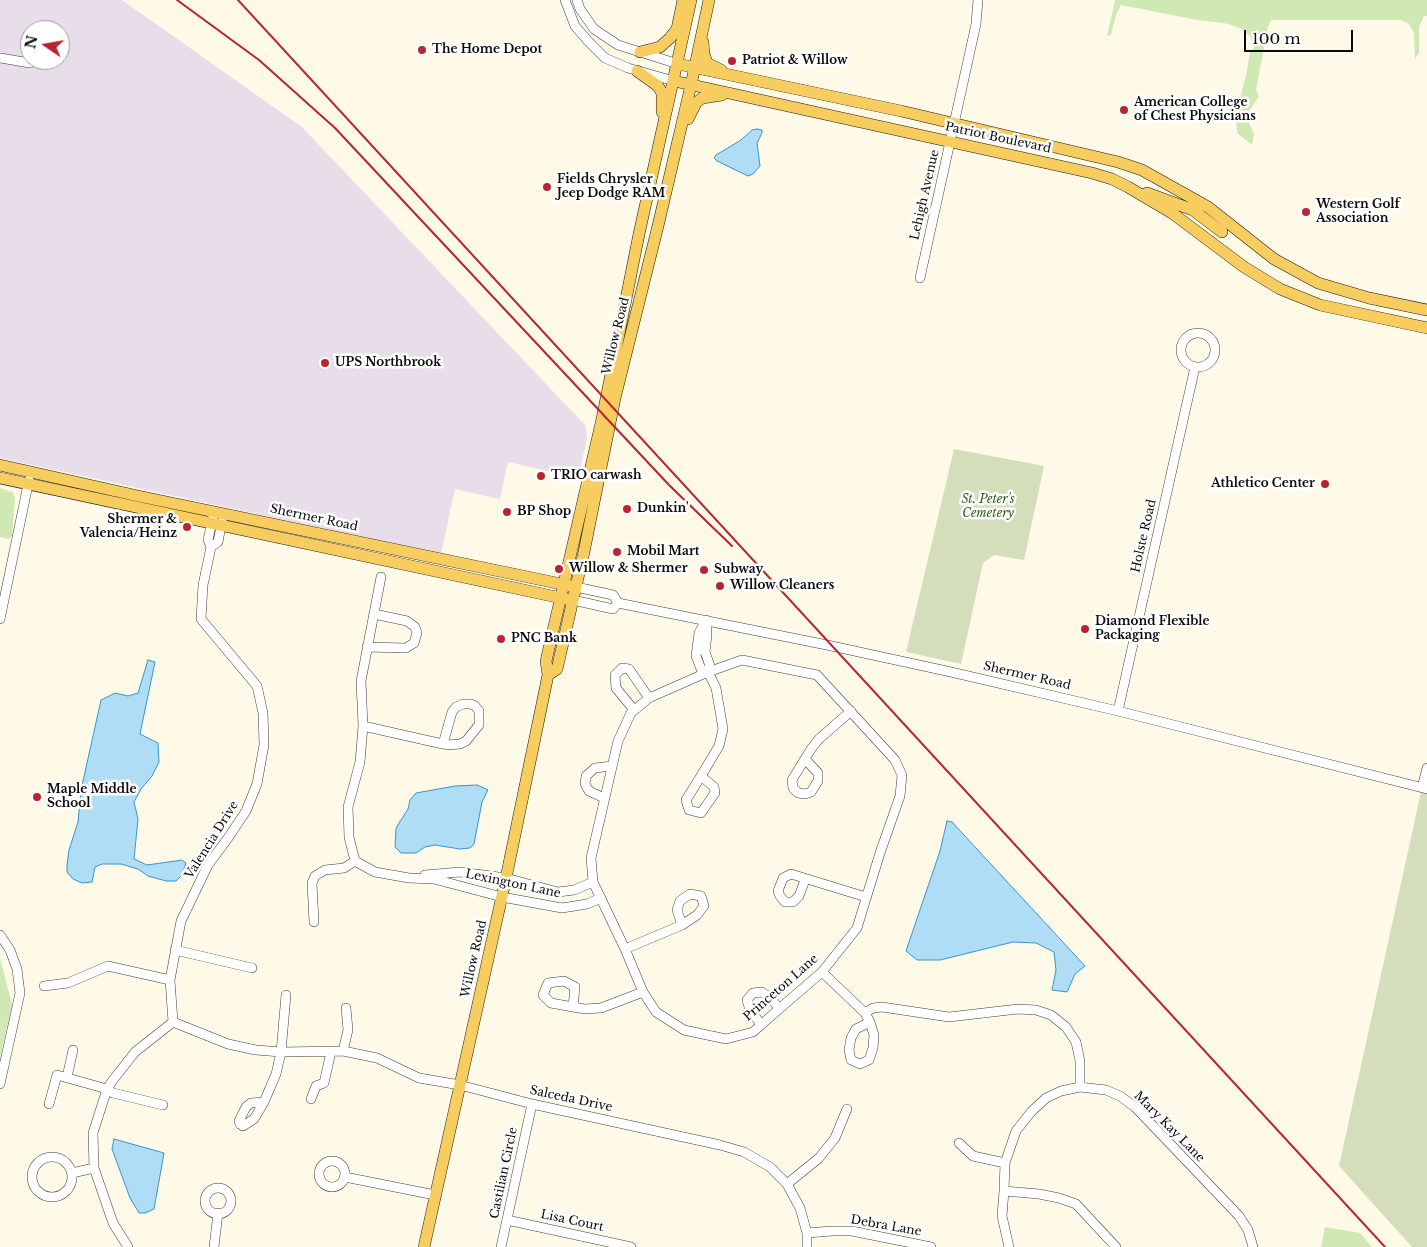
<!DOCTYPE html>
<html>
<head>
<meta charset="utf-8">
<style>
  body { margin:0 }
  #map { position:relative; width:1427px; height:1247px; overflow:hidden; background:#fffae8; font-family:"Libre Baskerville",serif }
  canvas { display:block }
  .north { position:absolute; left:20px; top:20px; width:50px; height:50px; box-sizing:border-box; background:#fff; border:1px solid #9d9d9d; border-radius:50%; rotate:282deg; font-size:14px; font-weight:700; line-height:20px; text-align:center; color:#0a0a0a }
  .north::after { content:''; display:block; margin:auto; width:18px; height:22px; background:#b82531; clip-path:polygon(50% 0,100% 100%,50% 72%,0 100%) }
  .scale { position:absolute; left:1244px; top:30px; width:109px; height:22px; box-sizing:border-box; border:2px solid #0a0a0a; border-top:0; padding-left:6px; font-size:15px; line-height:18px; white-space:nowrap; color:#0a0a0a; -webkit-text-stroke:4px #fff; paint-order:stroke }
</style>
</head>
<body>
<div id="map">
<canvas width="1427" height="1247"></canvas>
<div class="north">N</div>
<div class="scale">100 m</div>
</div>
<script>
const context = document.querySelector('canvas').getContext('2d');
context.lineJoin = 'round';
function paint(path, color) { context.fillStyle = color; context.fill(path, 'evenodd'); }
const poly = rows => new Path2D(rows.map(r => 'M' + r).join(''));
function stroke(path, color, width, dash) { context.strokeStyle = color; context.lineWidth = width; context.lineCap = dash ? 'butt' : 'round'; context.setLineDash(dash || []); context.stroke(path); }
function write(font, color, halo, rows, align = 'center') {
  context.font = font + ' "Libre Baskerville",serif'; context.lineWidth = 5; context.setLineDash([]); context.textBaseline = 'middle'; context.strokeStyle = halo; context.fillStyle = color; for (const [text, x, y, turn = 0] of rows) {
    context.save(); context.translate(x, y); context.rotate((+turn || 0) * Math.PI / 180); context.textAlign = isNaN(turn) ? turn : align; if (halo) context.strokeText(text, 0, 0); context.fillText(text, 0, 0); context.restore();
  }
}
paint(poly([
  [0,0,122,0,302,127,586,426,587,439,578,478,508,462,500,499,455,489,441,554,0,458],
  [30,30,60,30,60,60,30,60]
]), '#e8deea');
paint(poly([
  [1115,0,1427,0,1427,16,1424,16,1419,27,1419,53,1415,59,1414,33,1409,24,1401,20,1271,20,1268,26,1256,90,1259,96,1249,111,1249,123,1254,134,1252,145,1238,134,1235,117,1247,71,1250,50,1254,49,1252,39,1244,30,1229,24,1192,19,1121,5,1116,15,1111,35,1107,36],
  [0,488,13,492,15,498,12,536,9,539,0,537],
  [0,958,12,1005,0,1057],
  [1325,1227,1360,1233,1372,1247,1321,1247]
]), '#d0e8b3');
paint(poly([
  [954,449,1044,466,1024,560,994,555,983,563,961,664,906,652],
  [1421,792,1427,794,1427,1247,1412,1247,1339,1166]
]), '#d4debb');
const water = poly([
  [757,129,762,130,762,133,757,143,760,166,753,174,748,176,717,161,714,158,716,155,741,140,752,130,757,129],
  [148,660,155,662,140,734,158,743,159,762,152,776,141,789,134,802,138,819,134,859,147,865,182,860,186,863,182,875,176,881,166,881,148,876,138,869,121,864,102,864,95,867,92,882,82,883,73,879,67,872,67,865,69,850,78,822,81,790,101,700,115,693,128,696,138,693,148,660],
  [477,785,488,790,482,802,474,844,470,848,460,849,435,845,425,847,416,853,401,853,395,847,396,828,408,809,410,800,416,793,455,786,477,785],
  [947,821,952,822,1085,966,1075,974,1067,992,1052,990,1056,970,1054,952,1036,943,1013,942,940,960,917,960,906,951,940,851,947,821],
  [114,1139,164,1153,154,1209,145,1213,139,1213,130,1198,112,1149,114,1139]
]);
paint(water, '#aeddf5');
stroke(water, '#3695cb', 1);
const minor = poly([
  [565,0,575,26,588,41,605,58,628,68,674,81],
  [577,0,580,9,594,29,618,45,678,64],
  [0,58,30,63],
  [920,278,976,24,978,0],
  '1181 350a17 17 0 1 1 34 0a17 17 0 1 1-34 0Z',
  [211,547,218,542,222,521],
  [576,587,613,595,618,603,827,645,951,672,1118,711,1427,789],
  [573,600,613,609,618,603],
  [0,619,29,480],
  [706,620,707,635,705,652,710,666,708,672],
  [367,647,406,648,414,643,417,633,415,627,407,621,374,614],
  [742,660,817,675,895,760,902,775,900,796,880,853,857,928,822,972,779,1009,753,1032,726,1039,684,1030,656,1012,643,992,625,949,593,882,591,858,618,741,631,713,649,698,708,672,742,660],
  [634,710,616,688,615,675,622,668,629,669,649,698],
  [1118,711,1195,367],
  [363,726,425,740,443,744,447,745,460,744,466,741,479,725,479,711,475,706,471,704,463,704,456,707,452,712,443,744],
  [805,759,818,773,818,781,811,792,805,794,798,793,793,788,792,780,811,749,819,739,851,711],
  [701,776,714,787,715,793,701,813,689,810,686,800,701,776,719,746,723,729,716,688,708,672,701,669,696,656,699,633,706,620],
  [1422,788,1427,768],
  [604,798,589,791,585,784,586,776,595,768,612,766],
  [355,861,375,872,409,878,434,879,502,897,562,908,587,904,601,898],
  [425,875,460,872,506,878,558,892,574,890,593,882],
  [805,880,799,896,793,902,785,902,780,896,778,891,783,878,791,874,866,897],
  [314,922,312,883,315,876,325,870,344,868,355,861,349,837,348,807,360,762,363,726,361,681,381,577],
  [0,935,10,950,17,969,20,993,0,1084],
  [625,949,682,925,697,915,704,906,701,896,690,894,680,901,677,910,682,925],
  [175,950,252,968],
  [822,972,865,1013,870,1022,874,1035,873,1048,869,1060,860,1064,851,1060,849,1050,851,1038,856,1029,870,1022],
  [44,986,68,983,108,966,170,980],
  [573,1007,551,1003,543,995,548,983,564,981,575,987,573,1007,585,1009,601,1008,643,992],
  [865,1013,873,1008,882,1007,949,1017,1018,1009,1036,1010,1051,1015,1066,1027,1076,1042,1080,1061,1080,1087],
  [173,1022,228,1044,256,1050,281,1052,343,1051,377,1058,419,1078,460,1085,532,1104,720,1145,744,1152,770,1167,787,1184,800,1208,807,1233,807,1247],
  [761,1025,749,1007,747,1000,753,993,762,992,772,999,779,1009],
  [343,1051,348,1030,346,1008],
  [67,1077,73,1050],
  [311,1099,316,1086,324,1083,331,1052],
  [264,1102,251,1103,246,1107,239,1121,240,1124,243,1126,254,1119,264,1102,276,1074,281,1052,286,995],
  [49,1104,57,1075,107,1089,113,1093,163,1105],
  [959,1143,973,1156,1005,1163],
  '32 1177a20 20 0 1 1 40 0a20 20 0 1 1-40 0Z',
  '319 1174a13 13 0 1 1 26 0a13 13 0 1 1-26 0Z',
  [72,1173,94,1168],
  [345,1177,435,1195],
  [787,1184,819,1158,835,1138,847,1109],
  '205 1201a13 13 0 1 1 26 0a13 13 0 1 1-26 0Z',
  [1004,1191,1039,1194,1059,1198,1076,1204,1116,1247],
  [507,1220,631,1247],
  [807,1233,832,1231,852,1231,931,1247],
  [128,1247,113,1223,94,1168,93,1133,107,1089,113,1080,135,1052,173,1022,170,980,181,921,208,865,228,838,246,811,257,784,264,745,263,713,257,686,201,619,203,585,211,547,208,540,213,517],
  [214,1247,218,1213],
  [501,1247,532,1104],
  [1009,1247,1002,1216,1004,1191,1005,1163,1016,1131,1031,1112,1046,1098,1061,1091,1080,1087,1106,1090,1120,1096,1135,1107,1239,1216,1248,1230,1253,1247]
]);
const major = poly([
  [703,42,704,54,707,63,721,70],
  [640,52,660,47,670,38,677,29,683,0],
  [678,64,901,111,1118,162,1142,170,1208,207,1274,259,1318,283,1369,298,1427,310],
  [637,71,658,86,662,93,662,112],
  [674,81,1092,173,1112,179,1128,187,1172,213,1244,267,1280,289,1320,305,1427,328],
  [688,119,696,103,702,98,722,95],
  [1147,193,1193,210,1222,232],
  [0,465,138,496,571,586],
  [0,478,566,599],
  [548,675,557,669,584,552,615,398,658,226,691,85,709,0],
  [424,1247,506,878,548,675,546,661,602,419,639,234,691,0]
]);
stroke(minor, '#3d3d3d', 10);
stroke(major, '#1b1b1b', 12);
stroke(minor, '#fff', 9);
stroke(major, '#f7cd60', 11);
stroke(poly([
  [177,0,259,60,335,128,669,485,732,546],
  [238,0,1385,1247]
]), '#b82531', 2);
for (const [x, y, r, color] of [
  [422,50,5,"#b82531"],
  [732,61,5,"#b82531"],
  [1124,110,5,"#b82531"],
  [547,187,5,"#b82531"],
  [1306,212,5,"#b82531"],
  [325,363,5,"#b82531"],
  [541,476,5,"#b82531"],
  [1325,484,5,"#b82531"],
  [627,509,5,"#b82531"],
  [507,512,5,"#b82531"],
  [187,527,5,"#b82531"],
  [617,552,5,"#b82531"],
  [559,569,5,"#b82531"],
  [704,570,5,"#b82531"],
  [720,586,5,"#b82531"],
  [1085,629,5,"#b82531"],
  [501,639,5,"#b82531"],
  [37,797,5,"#b82531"]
]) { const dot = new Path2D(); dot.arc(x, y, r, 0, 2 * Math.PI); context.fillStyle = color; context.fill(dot); stroke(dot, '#fff', 2); }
write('bold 12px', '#0a0a0a', '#fff', [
  ["The Home Depot",432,50],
  ["Patriot & Willow",742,61],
  ["American College",1134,103],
  ["of Chest Physicians",1134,117],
  ["Fields Chrysler",557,180],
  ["Jeep Dodge RAM",557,194],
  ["Western Golf",1316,205],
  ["Association",1316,219],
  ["UPS Northbrook",335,363],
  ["TRIO carwash",551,476],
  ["Athletico Center",1315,484,"right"],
  ["Dunkin'",637,509],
  ["BP Shop",517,512],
  ["Shermer &",177,520,"right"],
  ["Valencia/Heinz",177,534,"right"],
  ["Mobil Mart",627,552],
  ["Willow & Shermer",569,569],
  ["Subway",714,570],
  ["Willow Cleaners",730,586],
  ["Diamond Flexible",1095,622],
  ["Packaging",1095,636],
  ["PNC Bank",511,639],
  ["Maple Middle",47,790],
  ["School",47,804]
], 'left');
write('12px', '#0a0a0a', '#fff', [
  ["Patriot Boulevard",998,138,12],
  ["Lehigh Avenue",925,195,-77],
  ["Willow Road",616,336,-76],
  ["Shermer Road",314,518,12],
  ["Holste Road",1144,536,-77],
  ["Shermer Road",1027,676,13],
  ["Valencia Drive",212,840,-58],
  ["Lexington Lane",513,884,12],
  ["Willow Road",474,959,-77],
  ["Princeton Lane",781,988,-41],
  ["Salceda Drive",571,1099,12],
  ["Mary Kay Lane",1169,1127,45],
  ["Castilian Circle",504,1173,-78],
  ["Lisa Court",572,1221,12],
  ["Debra Lane",886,1226,10]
]);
write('italic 12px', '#2d601d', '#fff', [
  ["St. Peter's",988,500],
  ["Cemetery",988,514]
]);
</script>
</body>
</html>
